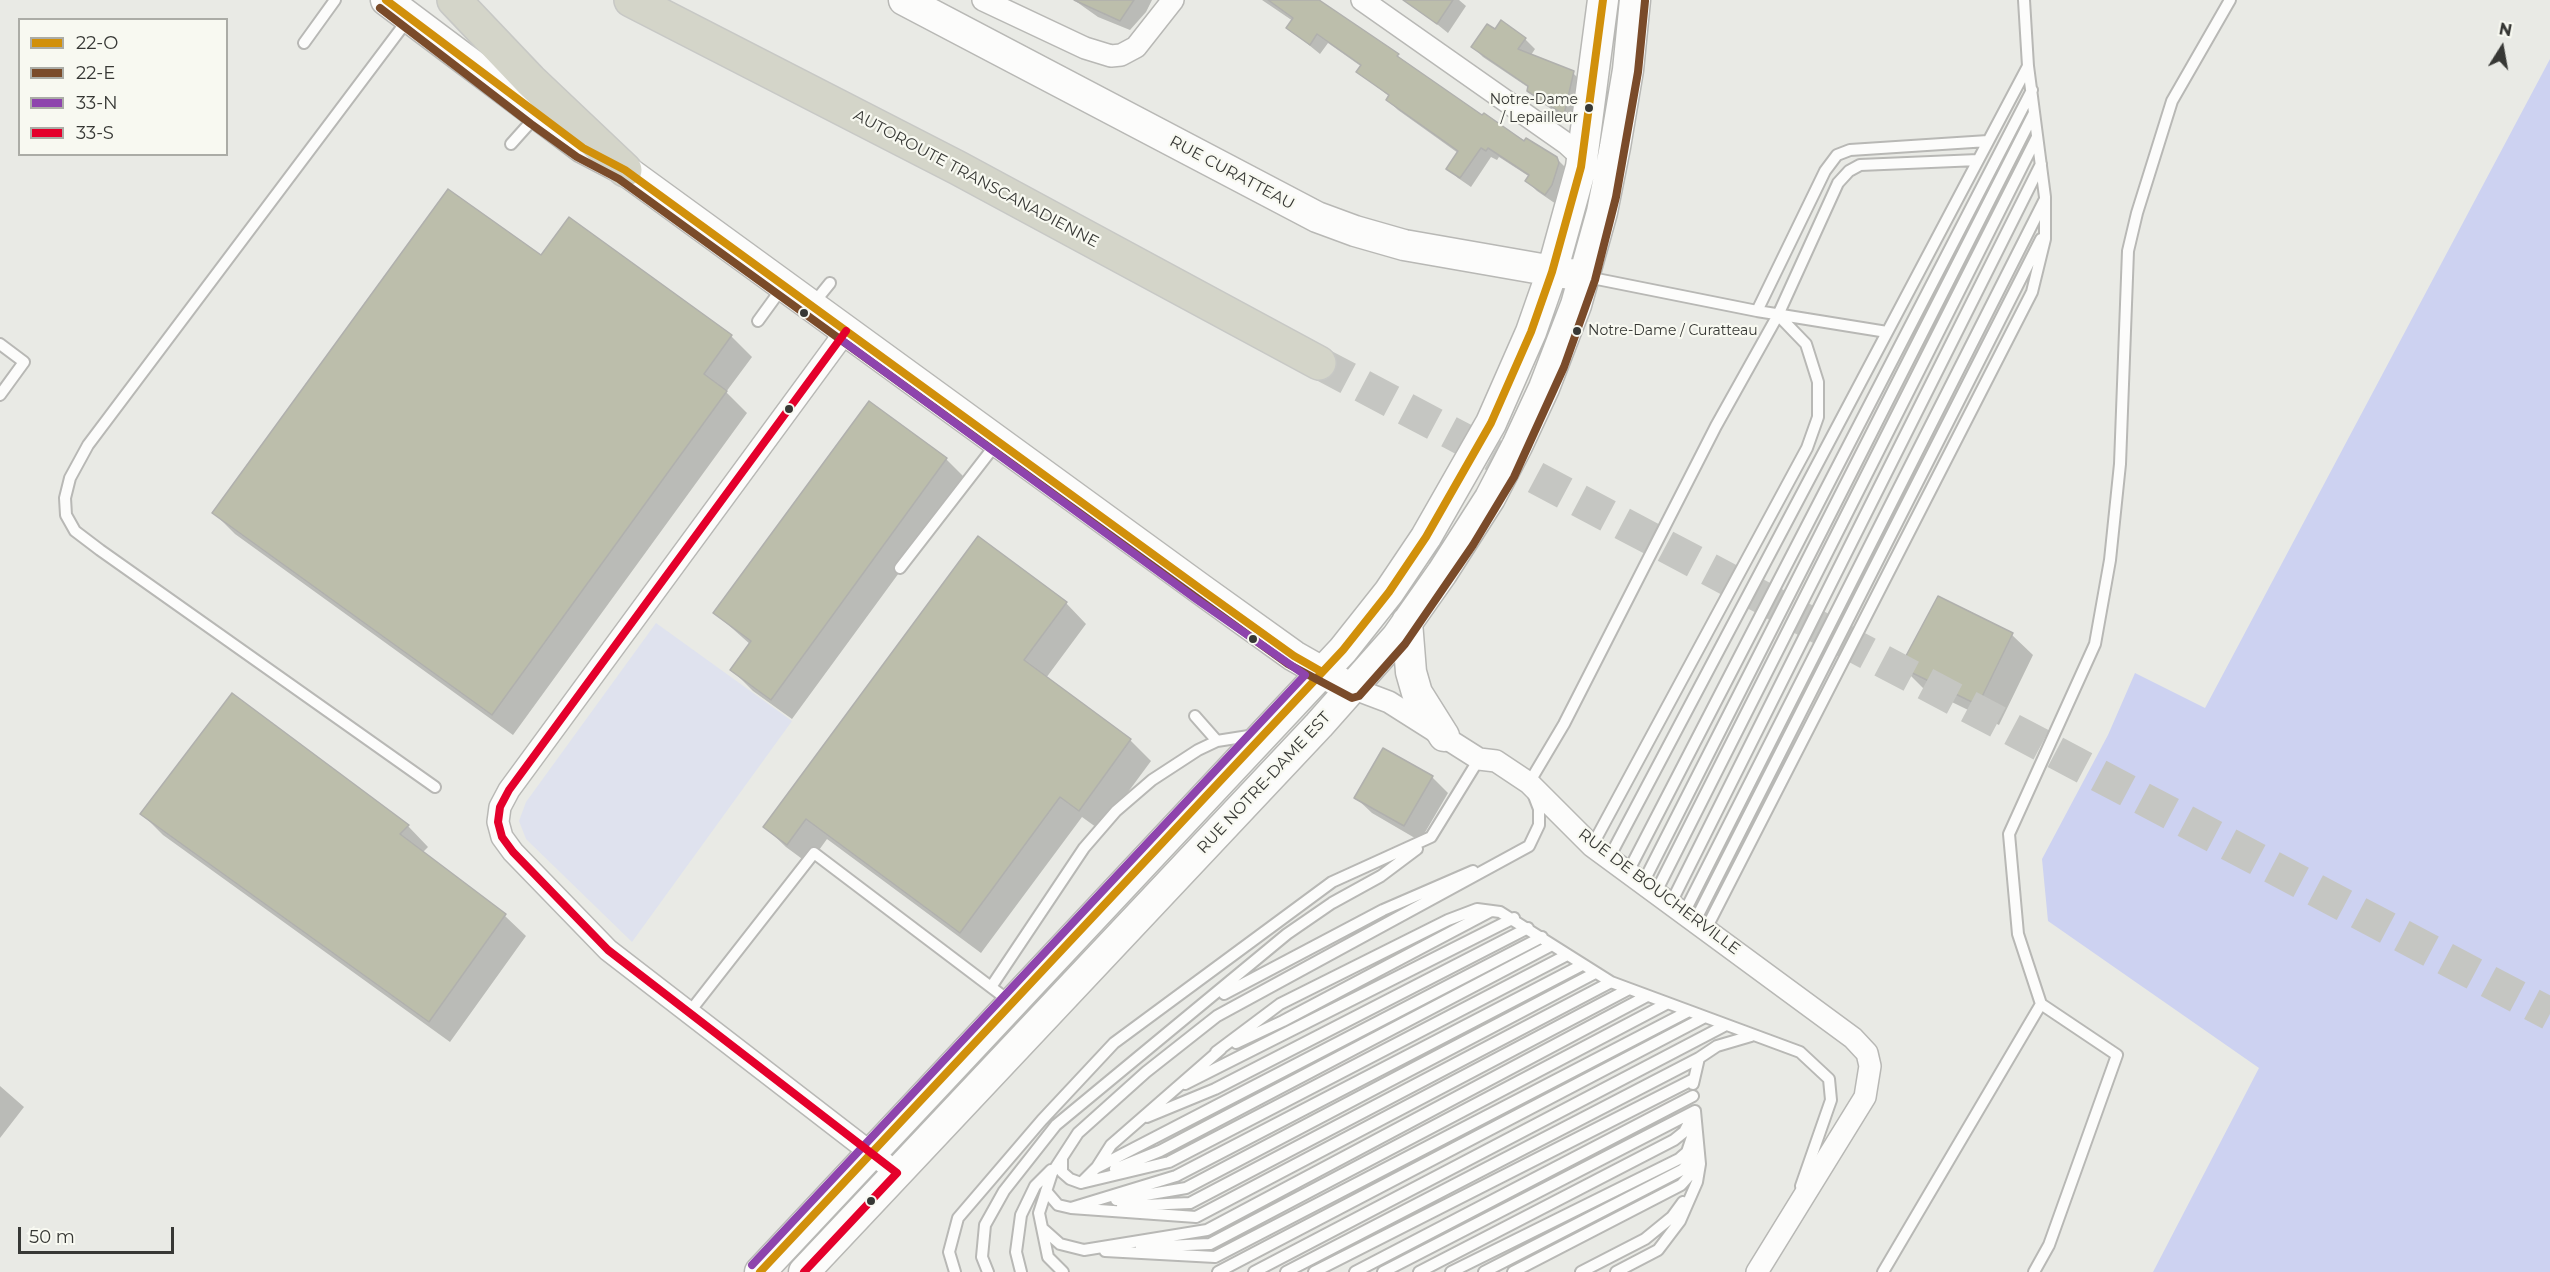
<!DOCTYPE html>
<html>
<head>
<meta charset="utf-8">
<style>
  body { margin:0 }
  #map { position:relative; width:2550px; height:1272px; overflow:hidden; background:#e9eae5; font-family:Montserrat,sans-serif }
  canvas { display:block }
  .legend { position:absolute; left:18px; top:18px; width:210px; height:138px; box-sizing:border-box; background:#f8f9f1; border:2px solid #abaca6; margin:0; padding:8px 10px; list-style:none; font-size:18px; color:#373835 }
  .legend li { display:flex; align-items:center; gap:12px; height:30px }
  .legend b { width:30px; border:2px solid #abaca6 }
  .north { position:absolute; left:2472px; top:18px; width:60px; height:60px; -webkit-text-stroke:4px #f8f9f1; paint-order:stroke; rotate:11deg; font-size:16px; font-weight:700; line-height:24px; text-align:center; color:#373835 }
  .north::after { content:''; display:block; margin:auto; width:21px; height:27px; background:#373835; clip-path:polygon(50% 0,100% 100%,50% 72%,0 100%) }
  .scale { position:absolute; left:18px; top:1227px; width:156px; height:27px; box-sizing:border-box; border:3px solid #373835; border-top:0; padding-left:8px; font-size:18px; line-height:21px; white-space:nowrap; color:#373835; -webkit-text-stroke:4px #f8f9f1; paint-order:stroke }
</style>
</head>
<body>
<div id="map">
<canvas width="2550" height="1272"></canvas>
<ul class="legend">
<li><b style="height:8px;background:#d1900b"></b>22-O</li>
<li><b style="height:8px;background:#7a4b2a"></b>22-E</li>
<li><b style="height:8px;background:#8e44ad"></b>33-N</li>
<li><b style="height:8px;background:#e4002b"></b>33-S</li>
</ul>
<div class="north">N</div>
<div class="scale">50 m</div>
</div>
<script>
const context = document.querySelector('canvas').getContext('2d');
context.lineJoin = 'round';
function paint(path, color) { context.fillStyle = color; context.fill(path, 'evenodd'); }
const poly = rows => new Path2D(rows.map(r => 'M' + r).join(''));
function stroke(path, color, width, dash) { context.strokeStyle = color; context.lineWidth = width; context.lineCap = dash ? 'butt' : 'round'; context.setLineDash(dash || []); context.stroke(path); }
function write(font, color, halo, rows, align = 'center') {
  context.font = font + ' Montserrat,sans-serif'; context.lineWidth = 4.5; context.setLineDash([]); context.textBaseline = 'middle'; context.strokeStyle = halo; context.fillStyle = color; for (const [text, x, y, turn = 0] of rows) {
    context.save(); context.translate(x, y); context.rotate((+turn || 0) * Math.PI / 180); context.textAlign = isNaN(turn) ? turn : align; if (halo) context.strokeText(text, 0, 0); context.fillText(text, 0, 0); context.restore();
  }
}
paint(poly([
  [656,623,792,721,632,942,526,839,519,821,526,802]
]), '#dfe2ee');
paint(poly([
  [2550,59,2550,1272,2153,1272,2259,1068,2048,921,2042,859,2108,735,2135,673,2205,708]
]), '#cdd2f1');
paint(poly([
  [1074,0,1152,0,1146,12,1130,30,1098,17],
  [1262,0,1319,0,1483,117,1556,158,1567,169,1556,204,1537,191,1527,181,1530,177,1499,157,1497,160,1491,157,1471,187,1458,178,1448,168,1458,153,1398,110,1388,100,1390,97,1358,72,1362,67,1328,43,1320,54,1288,28,1293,21],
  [1407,0,1459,0,1466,6,1448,33],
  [1495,31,1525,39,1535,49,1531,55,1573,73,1583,83,1574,124,1539,101,1529,88,1483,57,1473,47],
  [569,219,731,336,752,357,726,392,747,413,513,735,235,534,214,513,541,258],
  [869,403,946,459,967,480,792,719,753,691,732,670,751,645,715,613],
  [1066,603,1086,624,1046,678,1130,740,1151,761,1100,830,1082,817,981,953,827,839,809,864,786,847,765,827],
  [2012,635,2033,655,1999,725,1923,688,1902,667],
  [1432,777,1448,793,1420,841,1372,813,1356,798],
  [142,814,408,826,428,847,422,853,505,916,526,936,450,1042,163,835],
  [0,1086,24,1107,0,1138]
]), '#0003');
const building = poly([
  [1074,0,1134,0,1120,21,1074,0],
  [1268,0,1319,0,1399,54,1397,56,1482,115,1484,113,1524,141,1526,138,1557,157,1559,163,1552,185,1545,195,1525,181,1529,175,1488,148,1486,151,1481,148,1460,178,1446,169,1458,151,1386,100,1389,95,1356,72,1361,65,1317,34,1310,45,1286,28,1293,18,1268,0],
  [1403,0,1453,0,1437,24,1403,0],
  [1501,20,1526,38,1518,49,1574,71,1564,115,1527,91,1528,86,1471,47,1487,24,1495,29,1501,20],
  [448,189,541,255,569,217,732,335,704,374,727,391,492,715,212,513,448,189],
  [869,401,947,458,771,700,730,670,751,641,713,613,869,401],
  [978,536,1067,602,1024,660,1131,739,1079,811,1060,797,960,933,806,819,787,845,763,827,978,536],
  [1938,596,2013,633,1978,705,1900,667,1938,596],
  [232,693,409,825,400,834,506,914,429,1022,140,814,232,693],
  [1383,748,1433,776,1404,826,1354,798,1383,748]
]);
paint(building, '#bcbeab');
stroke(building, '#b0b0ad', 1.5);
stroke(poly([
  [1319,363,2550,1014]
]), '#c5c6c2', 33, [33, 16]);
const lane = poly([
  [409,18,88,445,70,478,65,498,66,515,75,531,100,550,435,787],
  [304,43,335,0],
  [511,144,537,115],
  [1587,277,1757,311,1887,332],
  [813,304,830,283],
  [1757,311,1825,171,1837,155,1850,150,1988,141],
  [758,321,782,288],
  [0,344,24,362,0,395],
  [900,568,996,444],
  [1195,716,1217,741],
  [1592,846,1807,448,1818,417,1818,382,1806,344,1778,315],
  [1609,858,2028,66],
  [1628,872,2032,90],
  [1643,883,2034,113],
  [1656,892,2037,137],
  [1671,903,2041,164],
  [1684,913,2044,201],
  [1695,921,2041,239],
  [1706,929,2032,292,2045,239,2045,197,2028,66,2024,0],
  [991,987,1084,848,1116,811,1152,780,1198,750,1217,741,1255,735],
  [1224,994,1383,910,1473,871],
  [688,1014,814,853,1012,1003],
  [1236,1043,1283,1021,1491,911],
  [1216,1052,1280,1004,1448,920,1477,909,1500,912,1611,982,1800,1052,1829,1079,1831,1100,1801,1186],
  [1185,1084,1514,918],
  [1693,1084,1699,1058,1717,1046,1751,1036],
  [1147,1117,1215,1089,1528,928],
  [1062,1159,1062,1172,1070,1179,1081,1183,1097,1167,1111,1145,1221,1049],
  [1098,1167,1542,937],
  [1115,1169,1160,1151,1552,945],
  [1081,1183,1169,1162,1567,955],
  [1046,1191,1058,1205,1071,1208,1176,1176,1582,965],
  [1116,1200,1186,1188,1595,973],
  [1122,1206,1190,1203,1611,982],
  [1071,1208,1196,1217,1629,989],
  [1042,1228,1060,1244,1084,1250,1207,1230,1647,996],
  [1141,1247,1210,1244,1666,1004],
  [1105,1251,1215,1257,1687,1012],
  [955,1272,949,1252,958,1218,1042,1120,1114,1043,1332,882,1431,837,1479,759],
  [988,1272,982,1257,985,1225,1004,1191,1056,1125,1287,934,1332,903,1381,876,1417,849],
  [1021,1272,1016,1252,1021,1215,1035,1186,1051,1170],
  [1063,1272,1048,1257,1039,1213,1052,1173,1078,1133,1146,1072,1217,1016,1529,846,1539,825,1539,809,1529,783,1564,724,1716,426,1778,315,1838,183,1849,171,1860,165,1978,160],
  [1218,1272,1703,1018],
  [1254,1272,1724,1026],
  [1286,1272,1699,1058],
  [1314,1272,1694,1079],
  [1355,1272,1693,1096],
  [1383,1272,1695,1111],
  [1419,1272,1674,1140,1684,1132,1695,1111],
  [1451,1272,1679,1159,1687,1152,1694,1131],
  [1484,1272,1682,1170,1693,1159,1697,1146],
  [1513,1272,1681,1185,1699,1165],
  [1581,1272,1645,1239,1672,1217,1683,1202],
  [1616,1272,1658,1250,1680,1221,1697,1182,1700,1164,1695,1111],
  [1883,1272,2041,1004,2018,934,2009,834,2095,644,2110,560,2120,464,2128,251,2137,213,2172,101,2230,0],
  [2034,1272,2049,1245,2117,1055,2041,1004]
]);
const street = poly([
  [983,0,1085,48,1111,56,1121,55,1136,47,1173,0],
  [1362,0,1567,144,1580,156,1581,167],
  [846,331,509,790,500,807,498,822,502,837,513,852,608,950,897,1173],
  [1352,688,1389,702,1479,759,1496,761,1529,783,1592,846,1853,1038,1867,1053,1870,1066,1865,1097,1757,1272]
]);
const secondary = poly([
  [386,0,583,148,625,170,1202,590,1294,656,1338,681],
  [904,0,1317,217,1355,231,1404,245,1570,274],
  [1407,622,1411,672,1417,693,1444,736],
  [760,1272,1343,650,1389,592,1426,537,1491,423,1531,332,1552,272,1581,167,1603,0],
  [804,1272,1319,725,1397,637,1442,573,1490,498,1517,446,1544,388,1576,305,1602,212,1615,147,1628,70,1635,0]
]);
const highway = poly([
  [454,0,530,80,625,170],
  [631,0,958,168,1319,363]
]);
stroke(lane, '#b8b8b5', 14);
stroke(street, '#b8b8b5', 24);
stroke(secondary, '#b8b8b5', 33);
stroke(highway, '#c7c8c5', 36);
stroke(lane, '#fcfcfb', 10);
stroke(street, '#fcfcfb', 21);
stroke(secondary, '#fcfcfb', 30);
stroke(highway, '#d4d5c9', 33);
stroke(poly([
  [386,0,583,148,625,170,1202,590,1294,656,1322,672],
  [760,1272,1343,650,1389,592,1426,537,1491,423,1531,332,1552,272,1581,167,1603,0]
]), '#d1900b', 8);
stroke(poly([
  [380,8,531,124,577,157,619,179,1288,664,1352,698,1359,696,1405,644,1473,545,1514,477,1564,367,1595,280,1616,197,1638,72,1645,1]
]), '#7a4b2a', 8);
stroke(poly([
  [752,1265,1305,675,1196,599,840,339]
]), '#8e44ad', 8);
stroke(poly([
  [804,1272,897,1173,608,950,513,852,502,837,498,822,500,807,509,790,846,331]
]), '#e4002b', 8);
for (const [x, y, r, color] of [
  [1589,108,5,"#373835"],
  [804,313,5,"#373835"],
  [1577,331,5,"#373835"],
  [789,409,5,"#373835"],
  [1253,639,5,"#373835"],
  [871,1201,5,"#373835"]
]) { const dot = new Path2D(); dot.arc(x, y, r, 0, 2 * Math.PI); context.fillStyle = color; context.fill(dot); stroke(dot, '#f8f9f1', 2); }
write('14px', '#373835', '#f8f9f1', [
  ["Notre-Dame",1578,100],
  ["/ Lepailleur",1578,118],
  ["Notre-Dame / Curatteau",1588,331,"left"]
], 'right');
write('16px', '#373835', '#f8f9f1', [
  ["RUE CURATTEAU",1232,173,28],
  ["AUTOROUTE TRANSCANADIENNE",976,179,28],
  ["RUE NOTRE-DAME EST",1264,783,-47],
  ["RUE DE BOUCHERVILLE",1659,892,37]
]);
</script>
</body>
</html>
